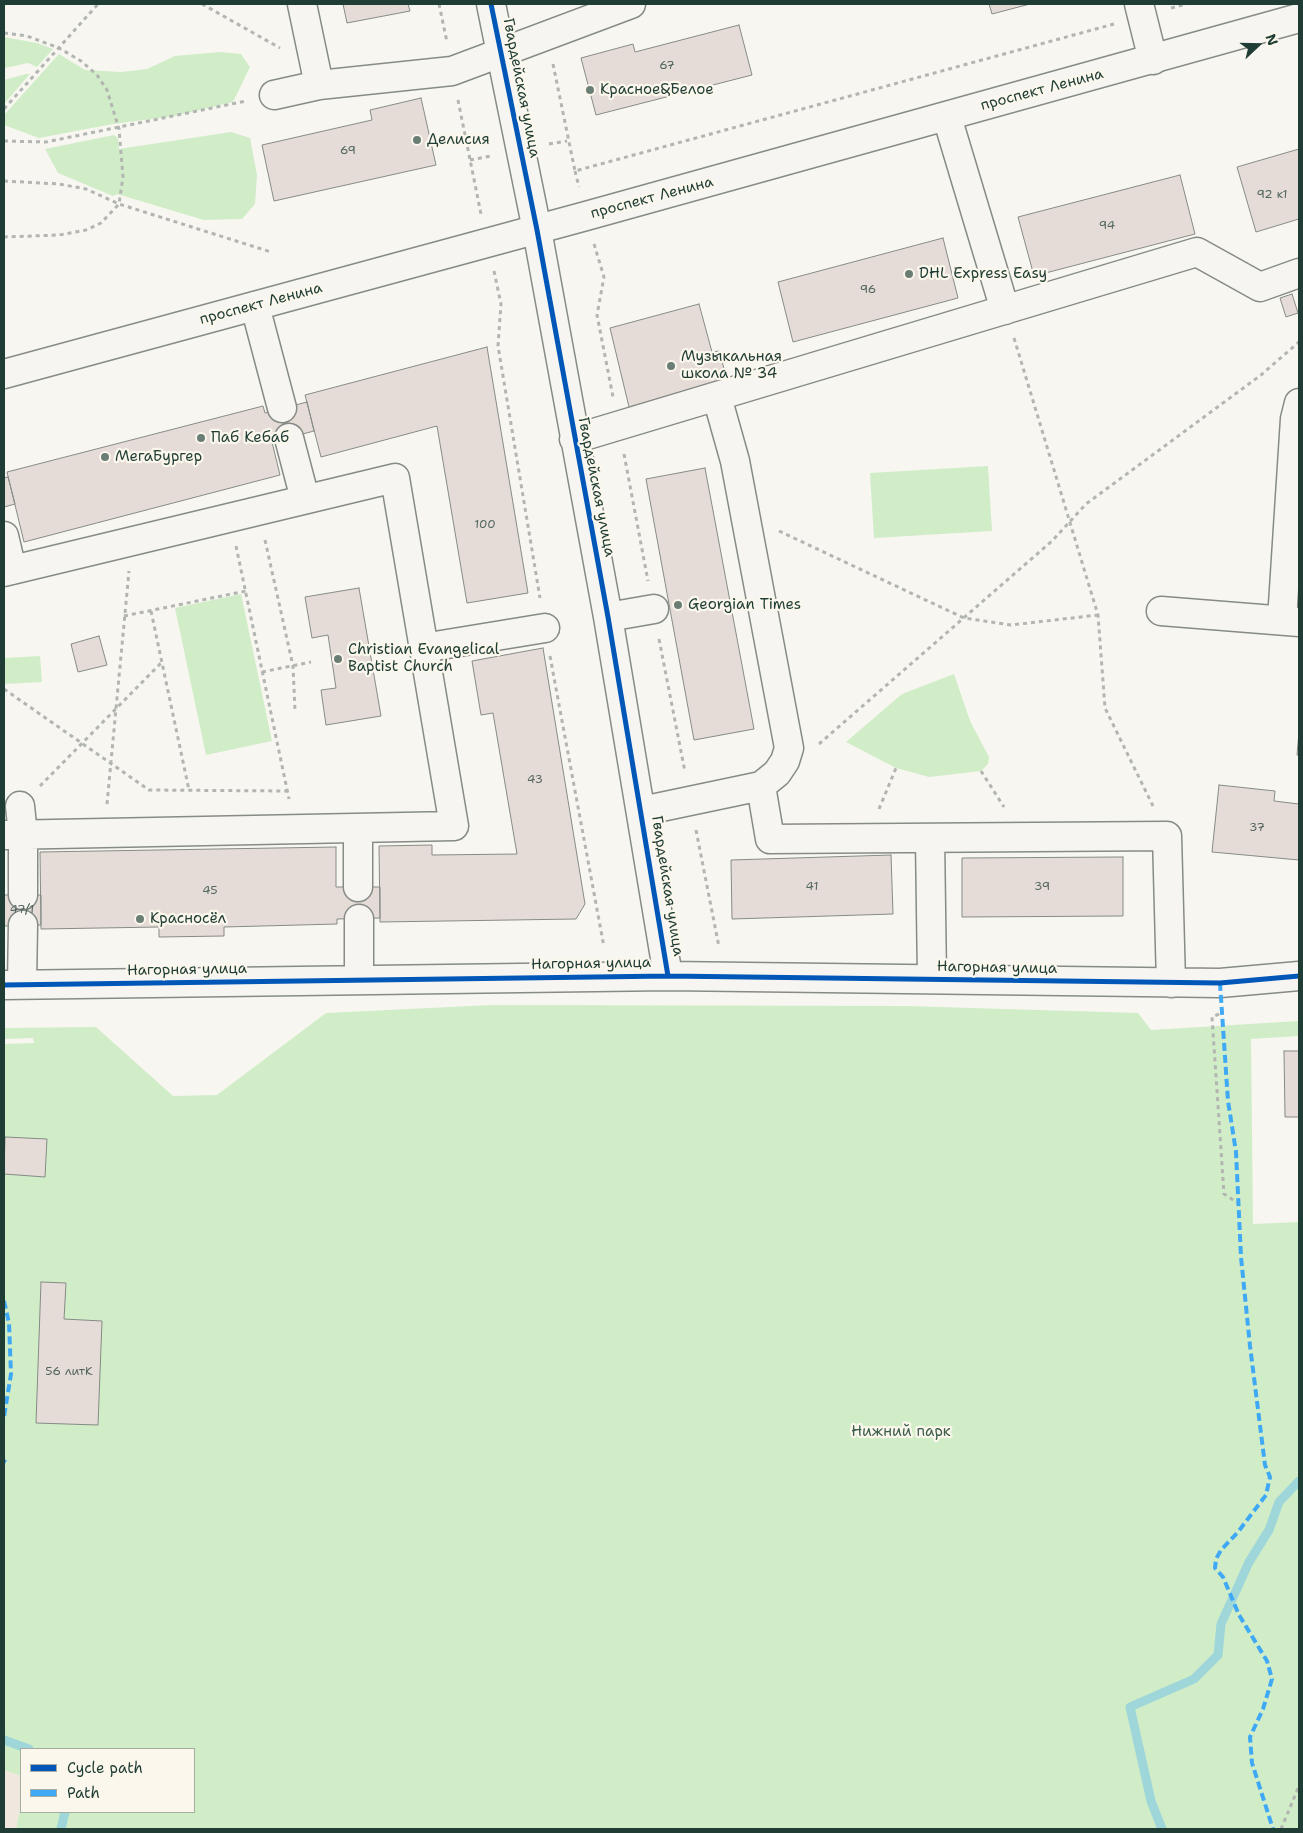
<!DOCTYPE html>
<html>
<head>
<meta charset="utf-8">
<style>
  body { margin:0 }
  #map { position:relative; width:1303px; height:1833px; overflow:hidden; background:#f8f6f0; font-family:"Shantell Sans",sans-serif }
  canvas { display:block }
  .frame { position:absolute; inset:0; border:5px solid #1f3d34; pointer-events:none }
  .legend { position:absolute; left:20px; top:1748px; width:175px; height:65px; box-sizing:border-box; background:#fbf7ec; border:1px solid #a3ada2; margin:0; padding:6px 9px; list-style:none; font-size:15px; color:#1f3d34 }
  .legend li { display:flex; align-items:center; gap:10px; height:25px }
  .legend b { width:25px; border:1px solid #a3ada2 }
  .north { position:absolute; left:1233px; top:20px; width:50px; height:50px; -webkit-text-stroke:4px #fbf7ec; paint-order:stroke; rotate:69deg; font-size:14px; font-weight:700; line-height:20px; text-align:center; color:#1f3d34 }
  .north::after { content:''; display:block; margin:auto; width:18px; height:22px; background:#1f3d34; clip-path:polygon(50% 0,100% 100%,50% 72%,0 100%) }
</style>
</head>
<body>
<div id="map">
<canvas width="1303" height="1833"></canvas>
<div class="frame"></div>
<ul class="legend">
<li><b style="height:6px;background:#0057b8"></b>Cycle path</li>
<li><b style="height:6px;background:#3fa9f5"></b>Path</li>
</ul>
<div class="north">N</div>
</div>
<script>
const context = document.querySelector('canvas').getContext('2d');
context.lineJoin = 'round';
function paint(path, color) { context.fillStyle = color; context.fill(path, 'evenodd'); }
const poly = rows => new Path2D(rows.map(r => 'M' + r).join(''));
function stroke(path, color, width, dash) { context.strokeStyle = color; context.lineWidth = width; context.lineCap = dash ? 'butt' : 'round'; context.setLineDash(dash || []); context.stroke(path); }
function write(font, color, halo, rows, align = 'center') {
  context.font = font + ' "Shantell Sans",sans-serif'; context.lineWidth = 4.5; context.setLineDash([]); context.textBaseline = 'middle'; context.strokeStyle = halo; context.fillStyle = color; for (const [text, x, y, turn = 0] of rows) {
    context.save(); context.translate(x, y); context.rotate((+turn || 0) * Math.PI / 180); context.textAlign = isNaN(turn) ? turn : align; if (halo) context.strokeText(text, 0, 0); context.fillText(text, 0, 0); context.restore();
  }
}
paint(poly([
  [4,1770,21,1776,21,1805,16,1829,4,1829]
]), '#f0e8df');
paint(poly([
  [4,37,37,43,53,49,37,67,28,63,5,68],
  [220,52,241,54,250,67,233,102,174,116,113,124,39,138,4,125,4,115,59,54,85,70,121,72,147,69,175,56],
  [26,74,30,74,4,104,4,80],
  [231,132,250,138,257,175,255,204,242,219,204,220,117,194,113,196,58,173,45,149,114,135,118,138,119,149],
  [988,466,992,531,874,538,870,473],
  [241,594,272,741,206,755,175,608],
  [40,656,42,682,4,684,4,658],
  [954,674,970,721,989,757,988,764,981,771,929,777,896,768,846,742,902,694],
  [492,1005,905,1006,1138,1013,1151,1030,1299,1021,1299,1036,1251,1039,1253,1224,1299,1222,1299,1829,16,1829,21,1805,21,1812,194,1812,194,1749,21,1749,21,1776,4,1770,4,1044,34,1043,33,1038,4,1039,4,1028,96,1027,173,1096,217,1095,326,1013]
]), '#d0edc8');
stroke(poly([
  [4,1740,29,1749],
  [61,1829,65,1812],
  [1162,1829,1151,1801,1130,1707,1194,1679,1218,1655,1221,1624,1249,1562,1269,1530,1279,1502,1299,1481]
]), '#9ed6d9', 9);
const building = poly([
  [343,4,408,4,410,11,347,23,343,4],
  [989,4,1030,4,992,14,989,4],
  [739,25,752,75,596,115,581,58,633,44,635,52,739,25],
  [421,98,436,165,274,201,262,145,372,120,370,110,421,98],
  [1299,149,1299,219,1256,232,1237,167,1299,149],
  [1180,175,1195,234,1034,276,1018,217,1180,175],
  [943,238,958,298,793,342,778,282,943,238],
  [1292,294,1298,313,1286,317,1280,298,1292,294],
  [699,304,712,352,719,351,727,379,629,407,610,328,699,304],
  [487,347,528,593,467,603,437,426,321,457,305,395,487,347],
  [307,402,314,431,272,442,280,475,24,542,7,472,263,406,265,413,307,402],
  [705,468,754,729,694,740,646,479,705,468],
  [8,477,15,504,4,507,4,478,8,477],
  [359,588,381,716,326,725,321,690,336,688,328,635,312,638,305,597,359,588],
  [99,636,107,665,78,672,71,644,99,636],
  [543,648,585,904,576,919,380,922,379,846,432,845,432,855,517,854,493,713,481,715,472,661,543,648],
  [1299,732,1299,756,1297,755,1299,732],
  [1219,785,1275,791,1274,801,1299,804,1299,860,1212,852,1219,785],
  [336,847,336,887,380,887,380,918,337,919,337,924,224,927,224,936,159,937,159,927,41,929,40,852,336,847],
  [891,855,893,914,732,919,731,860,891,855],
  [1123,857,1123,916,962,917,962,858,1123,857],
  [4,895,41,895,41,925,4,926,4,895],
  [1284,1051,1299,1051,1299,1117,1285,1117,1284,1051],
  [5,1137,47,1139,45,1177,4,1174,5,1137],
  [41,1282,66,1283,64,1319,102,1321,98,1425,36,1423,41,1282]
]);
paint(building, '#e5dcd7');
stroke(building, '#868b86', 1);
const minor = poly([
  [302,4,319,85],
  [491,4,537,230,608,617,668,976],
  [1139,4,1153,60],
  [274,95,319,85,452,71,631,4],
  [947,117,1005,310],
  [255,306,282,408],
  [289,438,305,499],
  [574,439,1197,252,1260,287,1299,273],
  [4,536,12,570],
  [4,572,395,478,454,826,4,835],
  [1161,611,1299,622],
  [608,617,654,609],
  [1282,620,1295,419,1299,403],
  [423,648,545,628],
  [761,786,770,839,1167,836,1171,983],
  [20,806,23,835,23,895],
  [642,811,761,786,777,773,785,761,789,748,735,461,717,397],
  [358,828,358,887],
  [930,838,932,979],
  [359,919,359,980],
  [22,984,23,925],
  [4,985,668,976,1220,983,1299,976]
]);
const major = poly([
  [4,374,586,216,1299,18]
]);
stroke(minor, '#868b86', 31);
stroke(major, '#868b86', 31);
stroke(poly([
  [202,4,280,48],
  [439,4,447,42],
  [1171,8,1187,4],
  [4,33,27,36,59,48,81,61,97,75,107,90,119,129,123,177,119,204,101,223,86,230,59,235,4,237],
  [553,64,575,171,1114,24],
  [458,100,481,214],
  [4,109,98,4],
  [4,141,46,142,246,101],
  [549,144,567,141],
  [470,160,491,156],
  [575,171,579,187],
  [4,181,59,184,86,189,119,204,271,252],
  [594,244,604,277,597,315,613,397],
  [494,271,501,304,498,346,540,598],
  [1014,338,1098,615,1105,708,1153,806],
  [624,454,648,581],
  [779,531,964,618,1011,625,1098,615],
  [265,540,293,666,295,711],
  [236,546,289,799],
  [151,611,189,790],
  [124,616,246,591],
  [659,639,685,772],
  [550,656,604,947],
  [262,672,311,662],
  [4,689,149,790,288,791],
  [819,744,1052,541,1086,504,1261,375,1299,342],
  [981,771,1004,807],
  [40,786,162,662],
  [107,804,129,571],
  [879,809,896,768],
  [696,830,719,947],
  [1219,1014,1212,1017,1224,1194,1238,1203],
  [1281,1829,1299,1786]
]), '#b2b5b1', 3, [4, 4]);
stroke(minor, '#f6f5f1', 28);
stroke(major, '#f6f5f1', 28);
stroke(poly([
  [1220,983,1228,1101,1236,1152,1241,1257,1250,1346,1265,1465,1270,1477,1266,1495,1238,1532,1221,1550,1216,1559,1215,1568,1223,1577,1239,1615,1267,1661,1272,1679,1263,1709,1250,1737,1252,1763,1273,1829],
  [4,1301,9,1323,11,1374,4,1417],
  [4,1461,6,1462]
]), '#3fa9f5', 4, [8, 4]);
stroke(poly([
  [491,4,537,230,608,617,668,976],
  [4,985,668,976,1220,983,1299,976]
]), '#0057b8', 5);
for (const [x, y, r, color] of [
  [590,90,5,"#6b7e76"],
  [417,140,5,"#6b7e76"],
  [909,274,5,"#6b7e76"],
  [671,366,5,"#6b7e76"],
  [201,438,5,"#6b7e76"],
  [105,457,5,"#6b7e76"],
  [678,605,5,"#6b7e76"],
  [338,659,5,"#6b7e76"],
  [140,919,5,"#6b7e76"]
]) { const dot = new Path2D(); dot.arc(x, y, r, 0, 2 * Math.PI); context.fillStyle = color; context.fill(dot); stroke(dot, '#fbf7ec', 2); }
write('12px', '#52665e', null, [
  ["67",667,66],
  ["69",348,151],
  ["92 к1",1272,195],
  ["94",1107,226],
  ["96",868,290],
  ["100",485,525],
  ["43",535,780],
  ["37",1257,828],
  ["41",812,887],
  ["39",1042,887],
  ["45",210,891],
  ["47/1",22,910],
  ["56 литК",69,1372]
]);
write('15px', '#1f3d34', '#fbf7ec', [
  ["Гвардейская улица",521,88,79],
  ["проспект Ленина",1042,90,-15],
  ["проспект Ленина",652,198,-15],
  ["проспект Ленина",261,304,-15],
  ["Гвардейская улица",596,487,79],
  ["Гвардейская улица",667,886,81],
  ["Нагорная улица",591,964,-1],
  ["Нагорная улица",997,968,1],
  ["Нагорная улица",187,970,-1]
]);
write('15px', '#1f3d34', '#fbf7ec', [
  ["Красное&Белое",600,90],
  ["Делисия",427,140],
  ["DHL Express Easy",919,274],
  ["Музыкальная",681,357],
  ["школа № 34",681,374],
  ["Паб Кебаб",211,438],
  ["МегаБургер",115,457],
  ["Georgian Times",688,605],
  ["Christian Evangelical",348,650],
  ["Baptist Church",348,667],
  ["Красносёл",150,919]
], 'left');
write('15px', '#3c5f4b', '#fbf7ec', [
  ["Нижний парк",901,1432]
]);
</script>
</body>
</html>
